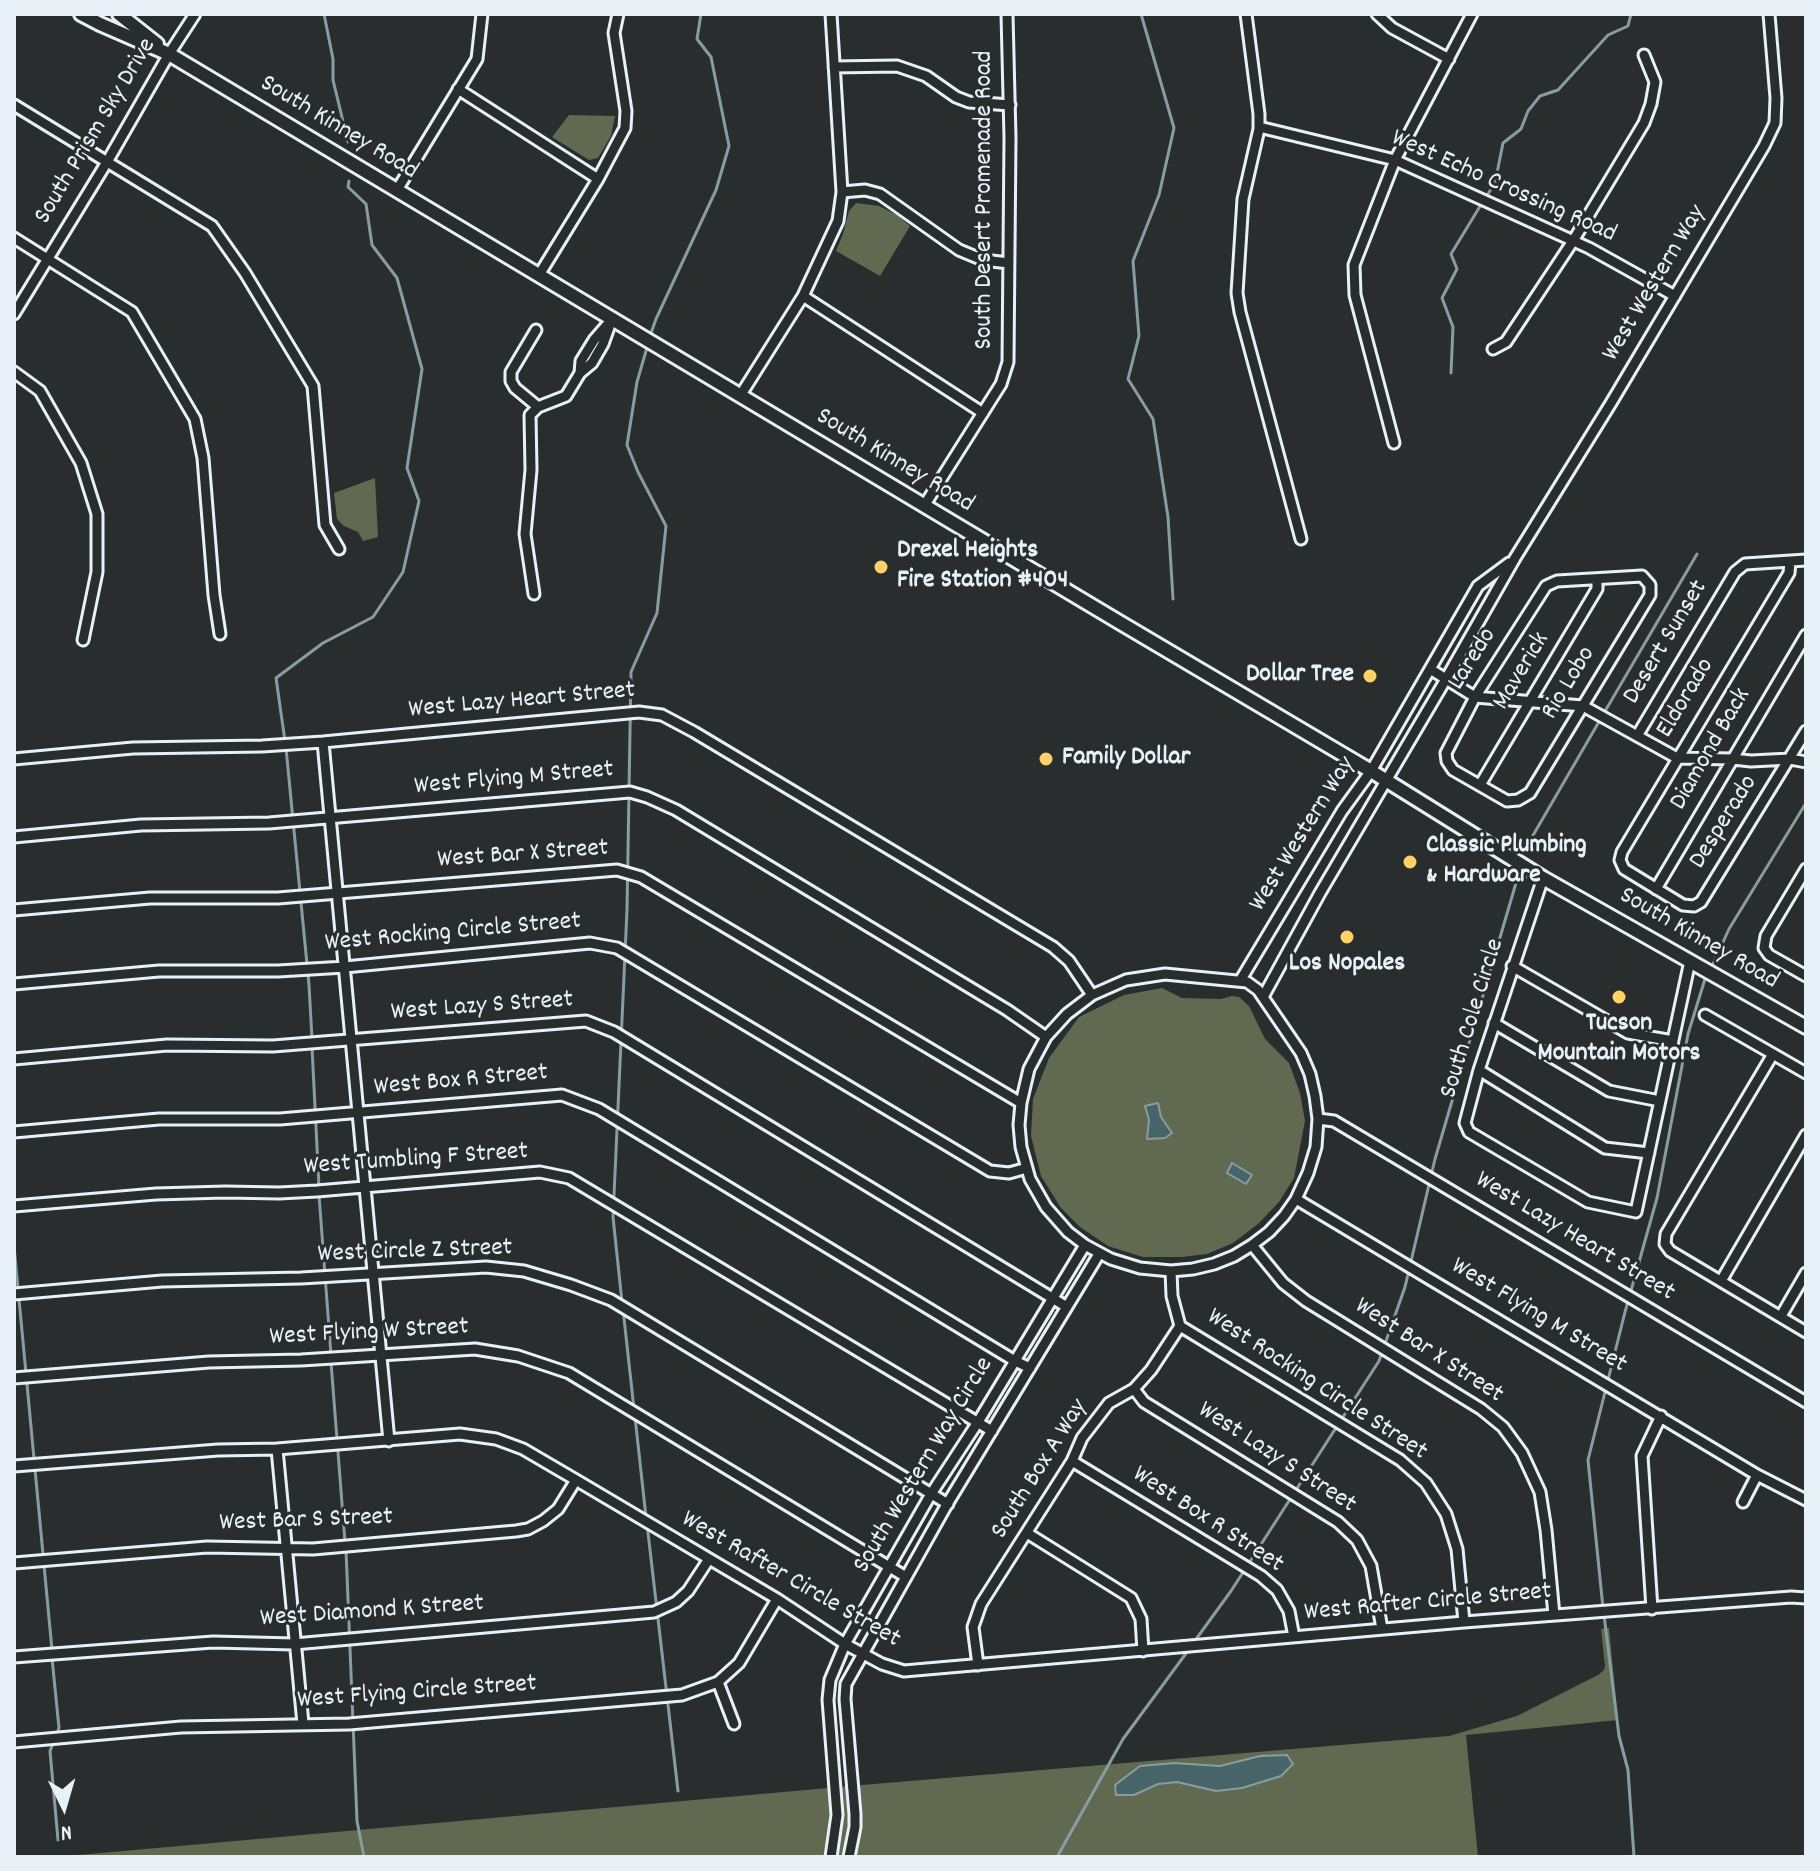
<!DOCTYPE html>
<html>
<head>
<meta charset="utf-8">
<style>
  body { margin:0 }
  #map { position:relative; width:1820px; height:1871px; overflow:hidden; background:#2a2d2e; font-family:Dekko,sans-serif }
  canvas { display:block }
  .frame { position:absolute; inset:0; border:16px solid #e8f1f8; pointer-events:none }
  .north { position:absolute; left:24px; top:1767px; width:80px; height:80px; -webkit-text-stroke:6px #2a2d2e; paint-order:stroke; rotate:175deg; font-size:22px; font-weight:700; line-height:32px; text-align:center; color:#e8f1f8 }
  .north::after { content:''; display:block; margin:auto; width:28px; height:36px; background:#e8f1f8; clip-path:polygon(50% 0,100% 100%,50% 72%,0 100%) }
</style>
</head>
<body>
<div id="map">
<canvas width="1820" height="1871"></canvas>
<div class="frame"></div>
<div class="north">N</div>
</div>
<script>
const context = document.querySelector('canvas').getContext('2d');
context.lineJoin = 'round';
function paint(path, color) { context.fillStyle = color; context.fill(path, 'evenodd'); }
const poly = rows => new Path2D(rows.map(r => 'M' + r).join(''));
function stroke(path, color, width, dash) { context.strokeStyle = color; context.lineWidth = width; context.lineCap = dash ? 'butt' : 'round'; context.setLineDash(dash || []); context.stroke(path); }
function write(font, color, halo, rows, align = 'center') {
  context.font = font + ' Dekko,sans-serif'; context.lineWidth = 6; context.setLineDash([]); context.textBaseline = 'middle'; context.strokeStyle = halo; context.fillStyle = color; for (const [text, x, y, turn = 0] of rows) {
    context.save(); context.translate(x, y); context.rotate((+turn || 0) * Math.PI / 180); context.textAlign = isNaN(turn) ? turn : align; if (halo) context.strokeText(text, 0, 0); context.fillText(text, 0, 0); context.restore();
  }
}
paint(poly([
  [569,115,615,116,611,136,598,158,589,160,552,137],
  [856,203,879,206,897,215,910,226,880,276,836,251,843,234,849,211],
  [375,478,378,537,363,541,358,532,344,526,337,519,334,493],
  [1162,988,1182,998,1221,999,1232,996,1239,997,1249,1006,1265,1039,1289,1063,1300,1093,1305,1121,1294,1178,1279,1202,1258,1224,1233,1243,1207,1254,1182,1257,1143,1257,1108,1246,1080,1227,1061,1208,1041,1176,1031,1136,1033,1099,1049,1058,1079,1017,1124,995],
  [1609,1628,1618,1720,1466,1735,1478,1857,56,1857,862,1785,1449,1736,1517,1716,1598,1675,1604,1670,1605,1666,1601,1629]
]), '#616a50');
const water = poly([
  [1158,1103,1161,1117,1172,1133,1165,1138,1147,1139,1149,1120,1145,1106,1158,1103],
  [1232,1163,1252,1175,1246,1184,1227,1173,1232,1163],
  [1287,1755,1293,1764,1281,1776,1242,1788,1216,1791,1177,1782,1158,1784,1134,1795,1116,1795,1115,1785,1140,1766,1174,1763,1220,1766,1260,1756,1287,1755]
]);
paint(water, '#476569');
stroke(water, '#879da2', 2);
stroke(poly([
  [324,14,333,59,333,80,348,142],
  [1141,14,1174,128,1159,195,1133,261,1139,336,1128,379,1153,419,1168,517,1173,599],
  [1486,197,1495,183,1503,143,1521,129,1528,111,1540,96,1558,90,1608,35,1628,26,1631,14],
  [650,336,656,319,716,190,729,146,711,57,697,39,701,14],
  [1451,373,1453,327,1442,298,1457,269,1451,254,1482,203],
  [1604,713,1697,554],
  [285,741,276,678,323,643,373,617,403,572,419,501,407,468,422,369,397,278,372,245,366,204,348,187,349,181],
  [286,748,309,985,312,1039],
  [1528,844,1600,720],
  [1713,964,1729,929,1806,803],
  [312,1047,319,1187],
  [319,1195,331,1355],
  [14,1246,52,1650],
  [622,1302,613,1217,627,910,631,672,657,613,666,526,638,472,627,445,637,382,648,344],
  [623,1309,634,1409],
  [331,1362,345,1542],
  [635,1417,646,1517],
  [647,1524,678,1791],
  [346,1550,357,1821,364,1857],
  [1603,1608,1588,1460,1625,1312,1657,1198,1688,1034,1705,979],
  [1604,1615,1619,1736,1628,1770,1634,1857],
  [1194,1642,1231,1591,1379,1361,1405,1287,1435,1159,1516,883],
  [52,1658,59,1728,50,1751,58,1840],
  [1057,1857,1123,1739,1190,1648]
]), '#879da2', 3);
const minor = poly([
  [1246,14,1259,114,1259,129,1243,199,1237,293,1240,312,1301,539],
  [1377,14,1392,28,1449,59],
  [834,67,897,66,926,76,956,97,969,102,1010,105],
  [458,89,598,179],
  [14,105,212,226,245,273,313,386,325,525,339,549],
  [1259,127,1395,160,1589,248,1675,296],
  [397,190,477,59,482,14],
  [842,192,865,190,880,194,959,250,983,260,1009,263],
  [14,238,132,312,195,419,203,458,214,595,220,634],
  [539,275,598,179,625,128,626,111,614,33,618,14],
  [803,296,983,413],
  [14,314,107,162,169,54,195,14],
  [536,330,511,372,511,381,515,388,538,407],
  [1493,349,1506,342,1573,241,1644,123,1651,104,1655,82,1644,55],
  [14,372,40,391,81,463,97,514,97,572,83,640],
  [580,373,581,361,594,340,607,325],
  [740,396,803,296,838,221,842,192,831,14],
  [1394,443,1355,295,1354,265,1395,160,1472,14],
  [924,506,1001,384,1008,362,1010,138,1007,14],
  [1790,562,1789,573,1622,852,1620,860,1624,869,1683,905,1694,906,1701,902,1806,731],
  [1642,576,1650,585,1650,595,1530,793,1518,800,1507,801,1453,770,1447,761,1446,753,1475,697,1546,586,1557,581,1642,576],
  [534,594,525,534,531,470,530,415,538,407,566,396,580,373,592,363,603,344,612,319],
  [1430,669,1475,697,1583,706,1677,758,1733,759,1751,761,1790,759,1806,762],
  [1637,736,1735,572,1745,564,1806,560],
  [323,742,389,1441],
  [14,759,133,748,262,746,323,742,639,712,662,715,694,732,1053,947,1069,961,1092,995],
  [1480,785,1597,589,1597,579],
  [14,837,141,825,269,823,630,792,647,797,676,810,1007,1010,1046,1037],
  [1806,869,1766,936,1764,948,1769,955,1806,976],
  [1543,878,1479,1070,1465,1123,1469,1132,1588,1202,1636,1212,1690,961],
  [1656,889,1806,635],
  [14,910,150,898,278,898,617,870,641,877,1021,1103],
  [1512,966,1628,1033,1673,1041],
  [1165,974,1247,982,1258,990,1301,1053,1310,1074,1315,1096,1318,1119,1316,1147,1308,1173,1296,1199,1284,1216,1269,1232,1252,1245,1234,1256,1214,1264,1193,1269,1171,1271,1140,1268,1111,1259,1085,1245,1068,1232,1046,1207,1030,1179,1021,1147,1019,1125,1021,1103,1029,1069,1046,1037,1067,1014,1092,995,1126,980,1165,974],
  [1240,981,1342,811,1371,771,1478,586,1509,563],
  [14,984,159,971,278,971,345,967,590,943,617,948,990,1171,1009,1173,1027,1168],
  [1263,997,1320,893,1446,679,1515,558,1611,403,1764,146,1775,123,1776,98,1769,14],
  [1705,1015,1806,1073],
  [1494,1023,1609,1091,1660,1101],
  [1773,1054,1666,1234,1665,1244,1670,1251,1806,1332],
  [14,1059,167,1045,273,1046,586,1021,614,1032,1067,1307],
  [1479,1070,1605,1148,1649,1153],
  [1318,1119,1334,1121,1806,1402],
  [14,1132,159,1119,280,1119,562,1095,599,1109,1015,1361,1030,1368],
  [1296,1199,1757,1475,1806,1500],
  [14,1206,156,1194,225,1192,279,1193,317,1191,540,1172,569,1178,992,1431],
  [1252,1245,1283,1283,1306,1301,1481,1409,1503,1427,1522,1453,1540,1492,1546,1530,1554,1615],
  [1721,1281,1806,1135],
  [14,1294,162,1281,301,1278,486,1267,524,1271,571,1285,611,1300,948,1504],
  [1781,1316,1806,1273],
  [1180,1326,1400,1460,1426,1483,1446,1514,1457,1549,1464,1622],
  [14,1378,209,1362,301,1360,475,1349,518,1356,569,1373,906,1577],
  [1134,1389,1144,1402,1338,1522,1357,1540,1371,1566,1382,1629],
  [277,1449,303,1724],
  [1072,1461,1261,1576,1277,1590,1289,1611,1294,1637],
  [14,1466,218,1450,277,1449,460,1434,496,1439,523,1449,576,1480,777,1599,845,1644,882,1664,904,1671,1464,1622,1791,1597,1806,1598],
  [1743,1502,1757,1475],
  [1027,1533,1131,1598,1141,1619,1143,1651],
  [14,1563,207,1547,313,1549,516,1531,528,1529,543,1521,558,1509,576,1480],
  [1652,1609,1642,1456,1661,1416],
  [14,1657,213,1642,294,1644,654,1612,676,1602,688,1591,709,1559],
  [978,1665,973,1627,981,1604,1072,1461,1082,1438,1109,1403,1134,1389,1151,1370,1180,1326,1172,1296,1171,1271],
  [718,1682,734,1724],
  [14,1742,181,1727,349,1724,682,1695,718,1682,739,1663,777,1599],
  [831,1857,837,1815,828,1700,830,1680,845,1644,931,1494,978,1422,1085,1245],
  [849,1857,855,1827,855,1814,845,1699,846,1684,946,1506,1099,1254]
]);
const major = poly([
  [81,14,100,24,169,54,1119,622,1371,771,1543,878,1806,1027],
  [119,14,157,44]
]);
stroke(minor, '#e8f1f8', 15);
stroke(major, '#e8f1f8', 18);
stroke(minor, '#2a2d2e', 9);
stroke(major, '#2a2d2e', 12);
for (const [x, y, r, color] of [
  [881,567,8,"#ffd166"],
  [1370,676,8,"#ffd166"],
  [1046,759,8,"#ffd166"],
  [1410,862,8,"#ffd166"],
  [1347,937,8,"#ffd166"],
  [1619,997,8,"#ffd166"]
]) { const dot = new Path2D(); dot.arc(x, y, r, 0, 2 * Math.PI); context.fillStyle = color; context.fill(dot); stroke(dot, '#2a2d2e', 3); }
write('26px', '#e8f1f8', '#2a2d2e', [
  ["South Kinney Road",338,129,31],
  ["South Prism Sky Drive",97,132,-59],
  ["West Echo Crossing Road",1503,188,24],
  ["South Desert Promenade Road",986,200,-90],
  ["West Western Way",1656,284,-59],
  ["South Kinney Road",894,462,31],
  ["Desert Sunset",1667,643,-59],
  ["Laredo",1474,660,-58],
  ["Maverick",1523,672,-59],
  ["Rio Lobo",1570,684,-59],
  ["Eldorado",1687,699,-59],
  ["West Lazy Heart Street",522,702,-5],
  ["Diamond Back",1712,750,-60],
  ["West Flying M Street",514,780,-5],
  ["Desperado",1725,823,-58],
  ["West Western Way",1304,835,-58],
  ["West Bar X Street",523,856,-4],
  ["West Rocking Circle Street",453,934,-5],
  ["South Kinney Road",1698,940,30],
  ["West Lazy S Street",482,1008,-4],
  ["South Cole Circle",1474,1019,-73],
  ["West Box R Street",461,1082,-5],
  ["West Tumbling F Street",416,1161,-4],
  ["West Lazy Heart Street",1574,1238,31],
  ["West Circle Z Street",415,1253,-2],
  ["West Flying M Street",1538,1317,31],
  ["West Flying W Street",369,1334,-3],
  ["West Bar X Street",1428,1352,33],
  ["West Rocking Circle Street",1316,1386,33],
  ["West Lazy S Street",1276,1459,33],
  ["South Western Way Circle",925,1466,-59],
  ["South Box A Way",1041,1470,-58],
  ["West Box R Street",1207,1521,33],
  ["West Bar S Street",306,1522,-2],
  ["West Rafter Circle Street",790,1581,30],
  ["West Rafter Circle Street",1428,1604,-5],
  ["West Diamond K Street",372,1613,-4],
  ["West Flying Circle Street",417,1694,-4]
]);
write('bold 26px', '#e8f1f8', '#2a2d2e', [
  ["Drexel Heights",897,552],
  ["Fire Station #404",897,582],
  ["Dollar Tree",1354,676,"right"],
  ["Family Dollar",1062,759],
  ["Classic Plumbing",1426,847],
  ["& Hardware",1426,877],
  ["Los Nopales",1347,965,"center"],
  ["Tucson",1619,1025,"center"],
  ["Mountain Motors",1619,1055,"center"]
], 'left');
</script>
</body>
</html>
